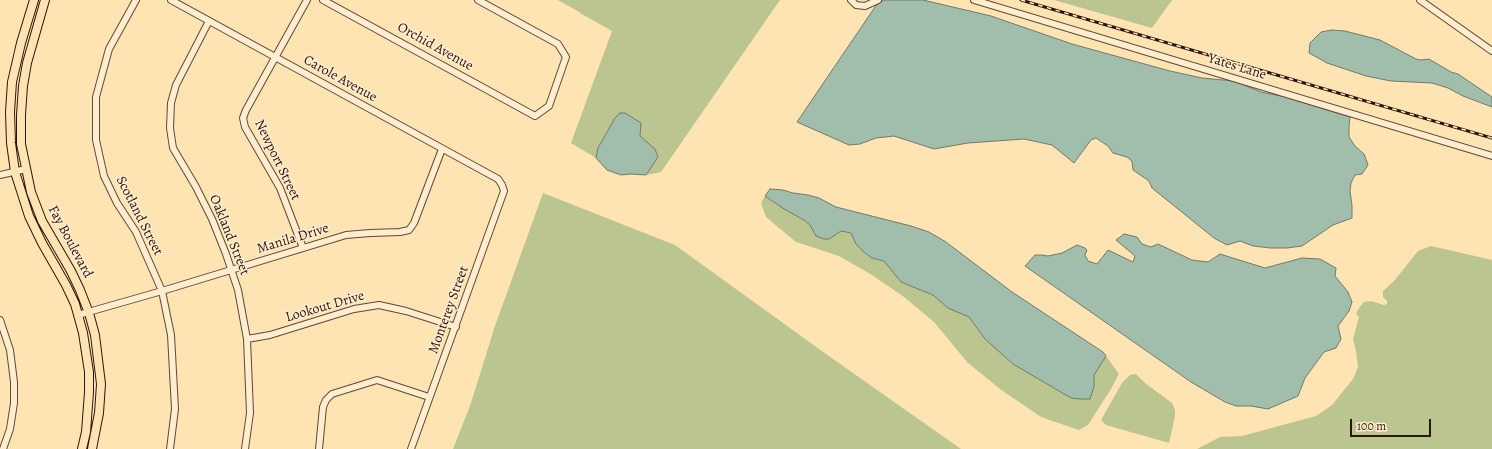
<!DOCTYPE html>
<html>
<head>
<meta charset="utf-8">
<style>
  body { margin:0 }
  #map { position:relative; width:1492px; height:449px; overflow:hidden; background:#fee3b3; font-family:Alegreya,serif }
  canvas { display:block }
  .scale { position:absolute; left:1350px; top:419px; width:81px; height:18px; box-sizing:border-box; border:2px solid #2b150b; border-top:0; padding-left:5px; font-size:12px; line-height:14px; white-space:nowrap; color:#2b150b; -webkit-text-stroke:3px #feedce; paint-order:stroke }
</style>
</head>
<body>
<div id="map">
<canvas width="1492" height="449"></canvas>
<div class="scale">100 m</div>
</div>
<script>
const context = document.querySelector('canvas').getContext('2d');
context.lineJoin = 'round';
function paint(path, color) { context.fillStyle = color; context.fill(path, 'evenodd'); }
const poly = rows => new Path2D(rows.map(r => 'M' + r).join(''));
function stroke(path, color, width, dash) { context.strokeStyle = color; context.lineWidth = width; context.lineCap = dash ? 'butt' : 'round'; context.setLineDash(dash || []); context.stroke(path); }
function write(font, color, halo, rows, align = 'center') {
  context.font = font + ' Alegreya,serif'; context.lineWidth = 3; context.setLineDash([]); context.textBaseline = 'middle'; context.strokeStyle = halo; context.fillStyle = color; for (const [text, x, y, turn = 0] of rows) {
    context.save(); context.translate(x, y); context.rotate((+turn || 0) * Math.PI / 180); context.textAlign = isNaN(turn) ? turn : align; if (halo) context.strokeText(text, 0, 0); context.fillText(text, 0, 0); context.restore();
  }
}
paint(poly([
  [558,0,780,0,661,172,646,175,658,156,655,149,640,136,641,130,615,118,598,148,596,158,571,143,612,31,582,14,581,15,581,13],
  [1054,0,1172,0,1152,28],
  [543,193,675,245,826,354,961,449,453,449,470,406,495,326],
  [765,196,784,209,804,220,829,239,841,231,851,233,856,244,865,253,872,258,884,261,901,282,933,295,948,308,969,317,985,339,1013,364,1071,398,1094,387,1094,375,1106,356,1119,374,1111,389,1088,425,1079,430,1041,417,1000,389,967,362,934,322,904,297,872,275,839,256,796,242,766,217,761,203],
  [1431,246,1492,260,1492,449,1197,449,1220,437,1242,436,1316,416,1332,405,1353,379,1358,367,1356,351,1353,339,1359,317,1356,314,1359,308,1364,302,1371,301,1384,305,1387,304,1387,301,1383,297,1383,291,1394,281,1418,251],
  [1136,374,1145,383,1172,403,1175,410,1175,416,1169,443,1106,425,1101,420,1122,383,1130,375]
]), '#bbc590');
const water = poly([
  [884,0,923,0,991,16,1072,44,1170,71,1202,78,1234,81,1261,92,1286,97,1350,117,1349,126,1349,137,1355,146,1364,154,1368,165,1362,174,1355,175,1351,183,1350,191,1352,205,1352,218,1333,225,1302,246,1287,248,1270,248,1253,246,1240,241,1227,245,1214,238,1152,188,1149,181,1133,170,1132,161,1127,157,1113,153,1108,146,1096,138,1091,140,1074,163,1052,145,1024,139,968,143,934,149,894,136,876,138,860,144,849,145,797,122,877,4,884,0],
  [1332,30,1345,31,1380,40,1416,59,1421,60,1429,59,1451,72,1458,74,1492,97,1492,107,1463,96,1448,88,1432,83,1391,81,1366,76,1327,63,1309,53,1310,43,1321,32,1332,30],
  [620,113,625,113,641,123,640,136,655,149,658,157,646,175,631,174,621,175,607,170,596,158,598,148,615,118,620,113],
  [770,189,783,190,793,193,808,195,819,198,836,207,911,226,929,232,946,242,1012,292,1103,352,1106,356,1094,375,1094,387,1090,399,1080,399,1071,398,1013,364,985,339,969,317,948,308,933,295,901,282,884,261,872,258,865,253,856,244,851,233,841,231,829,239,824,239,816,236,810,225,804,220,784,209,765,196,770,189],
  [1124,234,1137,237,1142,244,1151,247,1158,244,1192,260,1208,262,1220,254,1265,268,1302,258,1320,259,1336,268,1335,276,1348,292,1352,302,1349,311,1338,326,1341,339,1336,348,1324,352,1305,378,1298,396,1268,409,1251,406,1236,406,1225,402,1191,382,1025,266,1035,255,1042,255,1048,256,1062,253,1077,245,1085,248,1087,250,1085,255,1088,261,1097,264,1108,250,1133,262,1135,256,1116,240,1124,234]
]);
paint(water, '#a0beab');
stroke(water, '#717a6b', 1);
const minor = poly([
  [136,0,109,49,96,97,96,140,104,176,117,203,136,232,162,291,171,335,175,409,170,449],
  [171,0,498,179,502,185,504,191,411,449],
  [323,0,535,116,549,106,566,57,558,44,478,0],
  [851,0,856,5,865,6,878,0],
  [974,0,1492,156],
  [1420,0,1492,51],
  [209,21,176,85,171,103,170,128,173,148,196,187,212,219,226,254,238,290,247,339,250,413,245,449],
  [0,175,26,169],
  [303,248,280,188,245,127,243,118,246,110,307,0],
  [78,315,162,291,346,235,370,233,400,232,409,230,414,223,442,149],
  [0,320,10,350,14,382,14,403,10,429,3,449],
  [247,339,270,335,354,309,379,305,406,311,456,327],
  [319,449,323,407,326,400,332,394,377,380,429,397]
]);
const major = poly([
  [34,0,21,43,12,82,10,112,11,143,15,172,29,216,42,243,66,285,75,304,83,333,89,372,89,392,86,432,82,449],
  [45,0,27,63,23,86,21,115,21,144,31,192,42,221,71,271,80,290,89,313,95,335,101,384,99,413,92,449]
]);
stroke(minor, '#604835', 8);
stroke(major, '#2b150b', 10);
stroke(minor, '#feedce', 6);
stroke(major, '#fee3b3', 8);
const rail = poly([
  [1021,0,1492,138]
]);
stroke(rail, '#2b150b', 3);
stroke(rail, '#feedce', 1.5, [4.5]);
write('14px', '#2b150b', '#feedce', [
  ["Orchid Avenue",435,47,29],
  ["Yates Lane",1237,67,17],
  ["Carole Avenue",340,79,29],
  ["Newport Street",277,160,64],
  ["Scotland Street",139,216,63],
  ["Oakland Street",229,235,68],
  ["Manila Drive",293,239,-17],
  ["Fay Boulevard",70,242,62],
  ["Lookout Drive",325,307,-16],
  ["Monterey Street",449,310,-70]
]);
</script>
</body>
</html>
